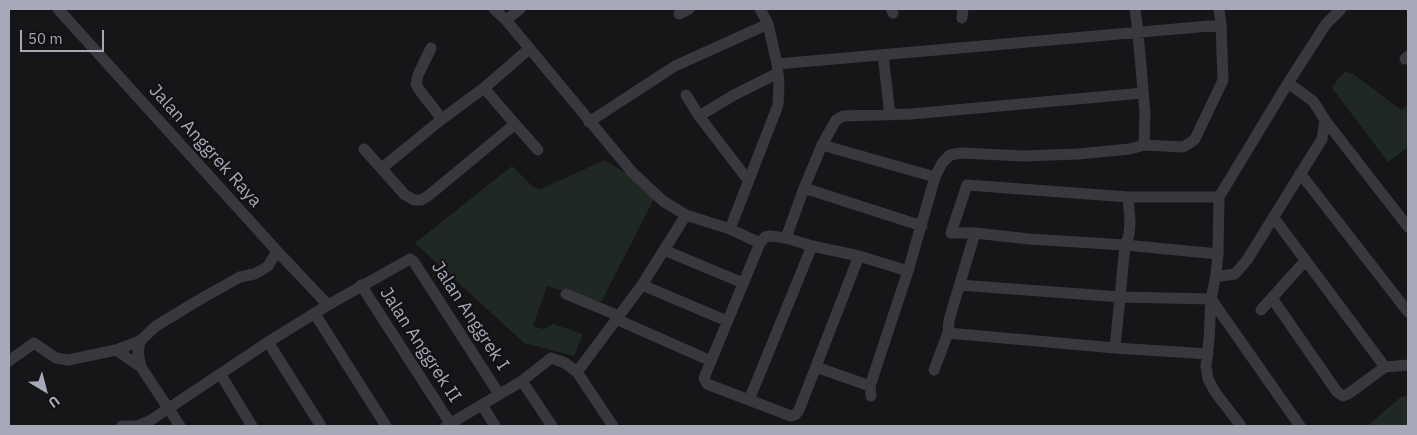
<!DOCTYPE html>
<html>
<head>
<meta charset="utf-8">
<style>
  body { margin:0 }
  #map { position:relative; width:1417px; height:435px; overflow:hidden; background:#161618; font-family:"IBM Plex Sans",sans-serif }
  canvas { display:block }
  .frame { position:absolute; inset:0; border:10px solid #a7a9b8; pointer-events:none }
  .north { position:absolute; left:20px; top:365px; width:50px; height:50px; -webkit-text-stroke:4px #111113; paint-order:stroke; rotate:143deg; font-size:14px; font-weight:700; line-height:20px; text-align:center; color:#a7a9b8 }
  .north::after { content:''; display:block; margin:auto; width:18px; height:22px; background:#a7a9b8; clip-path:polygon(50% 0,100% 100%,50% 72%,0 100%) }
  .scale { position:absolute; left:20px; top:30px; width:84px; height:22px; box-sizing:border-box; border:2px solid #a7a9b8; border-top:0; padding-left:6px; font-size:15px; line-height:18px; white-space:nowrap; color:#a7a9b8; -webkit-text-stroke:4px #111113; paint-order:stroke }
</style>
</head>
<body>
<div id="map">
<canvas width="1417" height="435"></canvas>
<div class="frame"></div>
<div class="north">U</div>
<div class="scale">50 m</div>
</div>
<script>
const context = document.querySelector('canvas').getContext('2d');
context.lineJoin = 'round';
function paint(path, color) { context.fillStyle = color; context.fill(path, 'evenodd'); }
const poly = rows => new Path2D(rows.map(r => 'M' + r).join(''));
function stroke(path, color, width, dash) { context.strokeStyle = color; context.lineWidth = width; context.lineCap = dash ? 'butt' : 'round'; context.setLineDash(dash || []); context.stroke(path); }
function write(font, color, halo, rows, align = 'center') {
  context.font = font + ' "IBM Plex Sans",sans-serif'; context.lineWidth = 4.5; context.setLineDash([]); context.textBaseline = 'middle'; context.strokeStyle = halo; context.fillStyle = color; for (const [text, x, y, turn = 0] of rows) {
    context.save(); context.translate(x, y); context.rotate((+turn || 0) * Math.PI / 180); context.textAlign = isNaN(turn) ? turn : align; if (halo) context.strokeText(text, 0, 0); context.fillText(text, 0, 0); context.restore();
  }
}
paint(poly([
  [1345,72,1353,74,1401,110,1408,105,1408,147,1388,162,1332,88,1337,80],
  [605,160,624,172,653,196,653,201,601,302,547,286,533,326,543,329,553,324,583,334,574,356,524,343,415,243,512,166,533,187,541,189],
  [1408,396,1408,426,1367,426,1401,397]
]), '#1f2822');
stroke(poly([
  [58,9,277,251,328,305],
  [494,9,506,20,632,172,663,201,686,215],
  [891,9,893,13],
  [1135,9,1138,33,1145,113,1144,145],
  [679,14,689,9],
  [962,18,963,9],
  [506,20,520,9],
  [431,48,418,75,416,84,420,91,442,119],
  [883,55,890,115],
  [1405,59,1408,56],
  [777,64,1221,25],
  [686,95,699,116,748,180],
  [699,116,734,95,778,73],
  [1325,120,1408,227],
  [589,122,675,66,768,24],
  [515,124,538,150],
  [822,145,935,177],
  [364,149,405,195,414,200,421,200,428,196,515,124,484,88],
  [382,168,442,119,484,88,529,49],
  [1300,173,1408,312],
  [804,188,922,226],
  [1274,218,1385,367,1408,365],
  [730,229,778,105,779,85,777,64,768,24,760,9],
  [975,233,1029,239,1125,245,1218,254],
  [786,238,804,188,822,145,836,120,843,116,911,114,1143,93],
  [664,250,743,283],
  [1216,275,1221,276,1235,274,1247,260,1322,139,1325,120,1313,101,1288,83],
  [361,285,450,423],
  [642,285,727,321],
  [959,285,1121,297,1211,299,1300,426],
  [566,294,619,316],
  [1272,298,1337,392,1343,396,1348,394,1385,367],
  [1261,310,1305,261],
  [315,314,386,426],
  [616,319,711,361,704,378,707,384,791,416,795,415,799,410,859,256],
  [948,333,1115,348,1208,354],
  [268,342,321,426],
  [1115,348,1125,245,1129,235,1130,222,1128,197],
  [116,350,141,367],
  [9,361,34,343,56,358,68,360,116,350,140,341],
  [711,361,760,243],
  [816,367,870,386],
  [934,370,948,333,949,320,975,233,951,233,967,185,1128,197,1219,197],
  [577,372,642,285,686,215,730,229,760,243,765,237,770,236,786,238,812,246,859,256,908,271],
  [221,375,252,426],
  [522,381,552,426],
  [871,396,870,386,908,271,935,177,942,163,950,155,961,153,1024,156,1078,154,1130,149,1144,145,1183,147,1190,143,1195,139,1223,80,1221,25,1219,9],
  [749,400,812,246],
  [482,405,495,426],
  [122,426,138,426,151,420,268,342,328,305,410,259,414,262,499,394],
  [180,426,141,367,138,353,140,341,156,326,204,297,240,277,254,274,262,270,268,266,277,251],
  [446,426,522,381,551,358,565,363,577,372,613,426],
  [1241,426,1215,392,1208,379,1206,366,1209,340,1211,299,1216,275,1218,254,1219,197,1288,83,1326,24,1341,9]
]), '#39383f', 11);
write('18px', '#a7a9b8', '#111113', [
  ["Jalan Anggrek Raya",205,146,48],
  ["Jalan Anggrek I",470,316,57],
  ["Jalan Anggrek II",420,345,57]
]);
</script>
</body>
</html>
